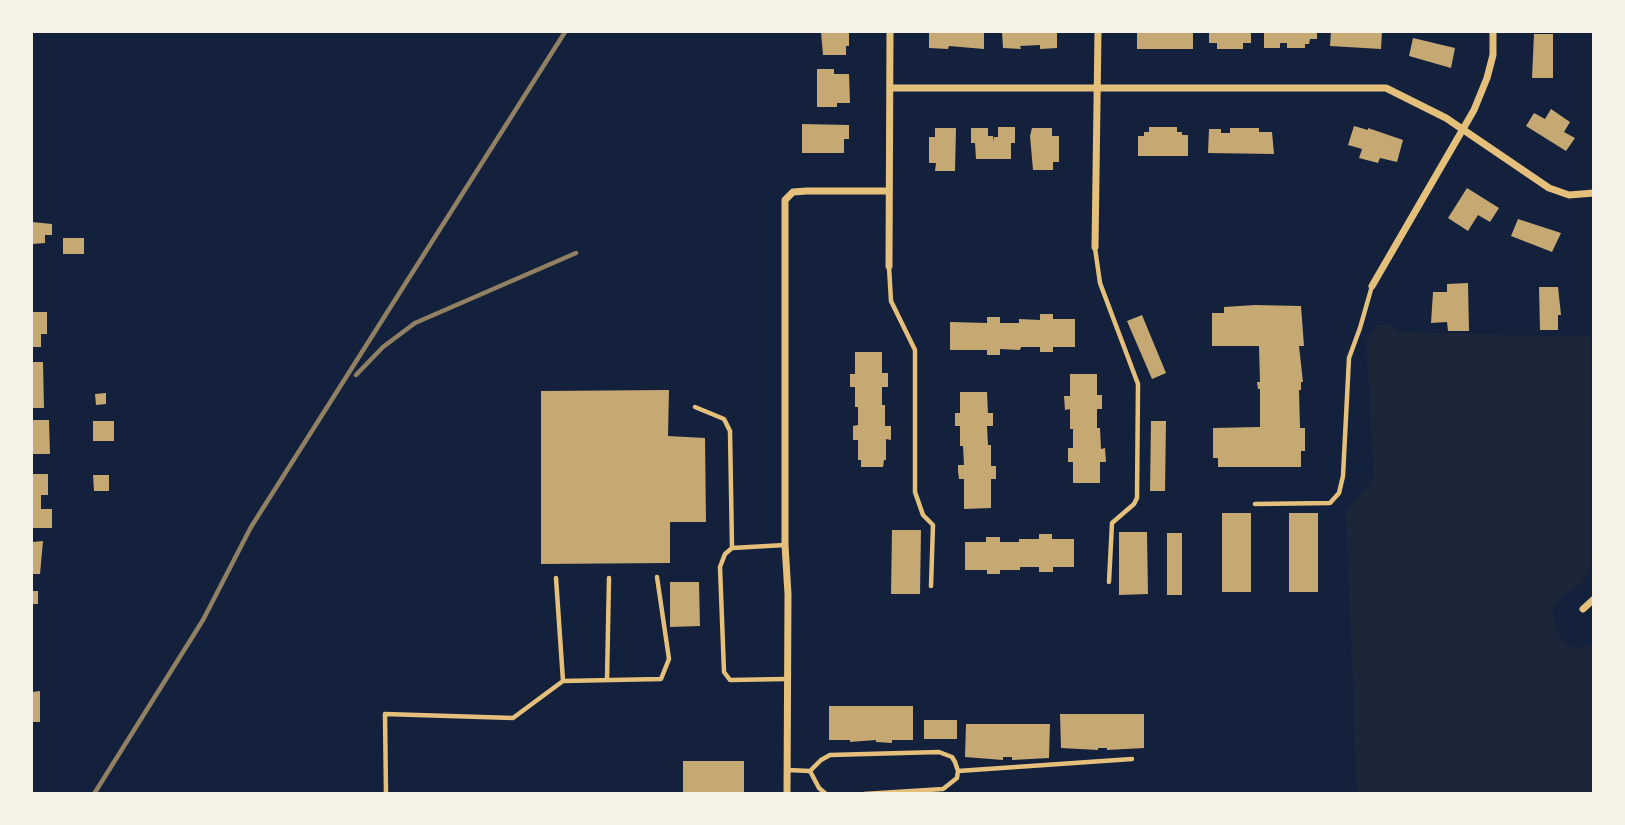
<!DOCTYPE html>
<html>
<head>
<meta charset="utf-8">
<style>
  body { margin:0 }
  #map { position:relative; width:1625px; height:825px; overflow:hidden; background:#14213d; font-family:"Fira Sans",sans-serif }
  canvas { display:block }
  .frame { position:absolute; inset:0; border:33px solid #f6f1e7; pointer-events:none }
</style>
</head>
<body>
<div id="map">
<canvas width="1625" height="825"></canvas>
<div class="frame"></div>
</div>
<script>
const context = document.querySelector('canvas').getContext('2d');
context.lineJoin = 'round';
function paint(path, color) { context.fillStyle = color; context.fill(path, 'evenodd'); }
const poly = rows => new Path2D(rows.map(r => 'M' + r).join(''));
function stroke(path, color, width, dash) { context.strokeStyle = color; context.lineWidth = width; context.lineCap = dash ? 'butt' : 'round'; context.setLineDash(dash || []); context.stroke(path); }
paint(poly([
  [1392,324,1397,332,1590,337,1591,563,1588,574,1581,583,1562,596,1552,610,1556,629,1563,640,1570,646,1578,648,1593,644,1593,793,1357,793,1346,512,1374,477,1366,340,1377,325]
]), '#1d2539');
paint(poly([
  [821,32,849,32,849,46,846,46,846,55,823,55],
  [929,32,984,32,984,49,949,46,948,49,929,48],
  [1002,32,1057,32,1057,48,1040,49,1040,45,1020,46,1021,49,1003,48],
  [1137,32,1193,32,1193,49,1137,49],
  [1209,32,1251,32,1251,43,1243,43,1243,49,1217,49,1217,43,1209,43],
  [1264,32,1317,32,1317,39,1310,39,1309,44,1305,44,1305,48,1287,48,1287,43,1280,43,1280,48,1264,48],
  [1331,32,1382,32,1381,49,1330,46],
  [1534,34,1553,34,1553,78,1532,78],
  [1413,38,1455,48,1451,68,1409,56],
  [817,69,834,69,834,74,849,74,850,103,837,103,837,107,817,107],
  [1551,109,1570,122,1564,132,1575,138,1566,151,1526,126,1534,113,1545,119],
  [802,124,849,125,849,139,844,139,844,153,802,153],
  [1354,126,1368,130,1368,128,1403,140,1397,162,1380,158,1378,163,1359,158,1362,149,1348,145],
  [998,127,1015,127,1015,143,1011,143,1011,159,976,159,975,143,971,143,971,128,988,128,988,136,993,136,994,141,994,137,998,137],
  [1149,127,1177,127,1177,132,1182,132,1182,135,1188,135,1188,156,1138,156,1138,136,1144,136,1144,132,1149,132],
  [935,128,956,128,955,171,935,171,936,163,929,163,929,137,935,137],
  [1032,128,1052,128,1052,136,1059,136,1059,162,1053,162,1053,170,1033,170,1030,136],
  [1230,128,1259,128,1259,132,1272,132,1274,154,1208,153,1209,129,1221,129,1221,133,1230,133],
  [1467,188,1499,208,1490,222,1478,215,1468,231,1448,218],
  [1518,219,1561,233,1552,252,1511,236],
  [32,222,52,224,52,235,45,235,45,243,32,244],
  [63,238,84,238,84,254,63,254],
  [1468,283,1469,331,1448,331,1447,322,1431,323,1433,292,1447,292,1447,284],
  [1539,287,1558,287,1561,315,1558,315,1558,330,1540,330],
  [1255,305,1301,306,1304,346,1299,346,1303,382,1301,382,1301,390,1299,390,1300,428,1305,428,1305,451,1301,451,1301,467,1218,467,1218,458,1213,458,1213,428,1260,427,1260,389,1258,389,1257,382,1260,382,1259,346,1212,346,1212,313,1224,313,1224,307],
  [32,312,47,312,47,334,41,334,41,347,32,347],
  [1040,314,1053,314,1053,319,1075,319,1075,347,1053,347,1053,352,1040,352,1040,347,1021,347,1020,350,1000,349,1000,355,987,355,987,350,950,350,950,322,987,323,987,317,1000,317,1000,323,1019,323,1019,319,1040,320],
  [1142,315,1166,373,1152,379,1127,321],
  [855,352,882,352,882,373,888,373,888,387,882,387,882,405,885,405,885,426,891,426,891,440,886,439,886,460,884,460,883,467,861,467,861,460,858,460,858,440,853,440,853,426,858,425,858,407,855,407,855,387,850,387,850,374,855,374],
  [32,362,43,362,44,408,32,408],
  [1070,374,1097,374,1097,395,1102,395,1102,409,1097,409,1097,428,1100,428,1101,449,1105,448,1106,462,1100,462,1100,483,1073,483,1073,462,1068,462,1068,448,1073,448,1073,429,1070,429,1070,409,1065,410,1064,396,1070,396],
  [669,390,668,436,705,438,706,522,670,522,670,563,541,564,541,391],
  [960,392,987,392,988,413,993,413,993,426,987,426,988,445,991,445,991,466,996,466,996,479,991,479,991,508,964,509,964,479,959,479,958,471,958,465,964,465,963,446,960,446,960,426,955,426,955,413,960,413],
  [106,393,106,404,96,405,95,394],
  [32,420,49,420,50,454,32,454],
  [93,421,114,421,114,441,93,441],
  [1151,421,1166,421,1165,491,1150,491],
  [32,474,48,474,48,495,41,495,41,509,52,509,52,528,32,528],
  [93,475,109,475,109,491,94,491],
  [1222,513,1251,513,1251,592,1222,592],
  [1289,513,1318,513,1318,592,1289,592],
  [892,530,921,530,920,594,891,594],
  [1119,532,1147,532,1148,594,1119,595],
  [1167,533,1182,533,1182,595,1167,595],
  [1039,534,1052,534,1052,539,1074,539,1074,567,1053,567,1053,572,1039,572,1039,567,1020,567,1020,570,1000,570,1000,574,987,574,987,570,965,570,965,542,986,542,986,537,1000,537,1000,542,1019,542,1019,539,1039,539],
  [43,541,40,574,32,574,32,542],
  [670,582,699,582,700,626,670,627],
  [32,591,38,591,38,604,32,604],
  [40,691,40,722,32,722,32,692],
  [829,706,913,706,913,740,892,740,892,743,876,742,876,740,850,742,850,740,829,740],
  [1060,714,1144,714,1144,748,1107,750,1107,748,1098,748,1098,750,1061,748],
  [924,720,957,720,957,739,924,739],
  [966,724,1050,724,1049,758,1012,760,1012,757,1003,757,1003,760,965,757],
  [683,761,744,761,744,793,683,793]
]), '#c6a872');
stroke(poly([
  [1095,248,1100,283,1138,384,1137,498,1134,504,1112,523,1109,582],
  [889,267,891,301,915,350,915,492,923,515,933,525,931,586],
  [695,407,724,419,730,431,732,548,785,545],
  [1255,504,1330,503,1339,493,1343,476,1349,358,1360,328,1372,286],
  [732,548,725,554,720,567,724,672,730,680,786,679],
  [556,578,563,681],
  [607,680,609,578],
  [788,770,810,771,821,760,830,755,939,752,952,757,955,762,958,771,957,778,943,789,864,794],
  [810,771,819,788,826,794],
  [958,771,1132,759],
  [386,794,385,714,513,718,563,681,661,679,669,659,657,577]
]), '#e5c07b', 4.5);
stroke(poly([
  [891,88,1386,88,1446,118,1549,188,1569,195,1594,193],
  [1095,247,1098,32],
  [889,266,890,32],
  [1372,286,1474,110,1487,78,1493,55,1493,32],
  [1583,609,1594,599],
  [787,794,788,594,785,545,785,200,793,192,807,191,889,191]
]), '#e5c07b', 7);
stroke(poly([
  [356,375,383,347,415,323,576,253],
  [94,794,203,620,251,527,565,32]
]), '#918062', 4.5);
</script>
</body>
</html>
